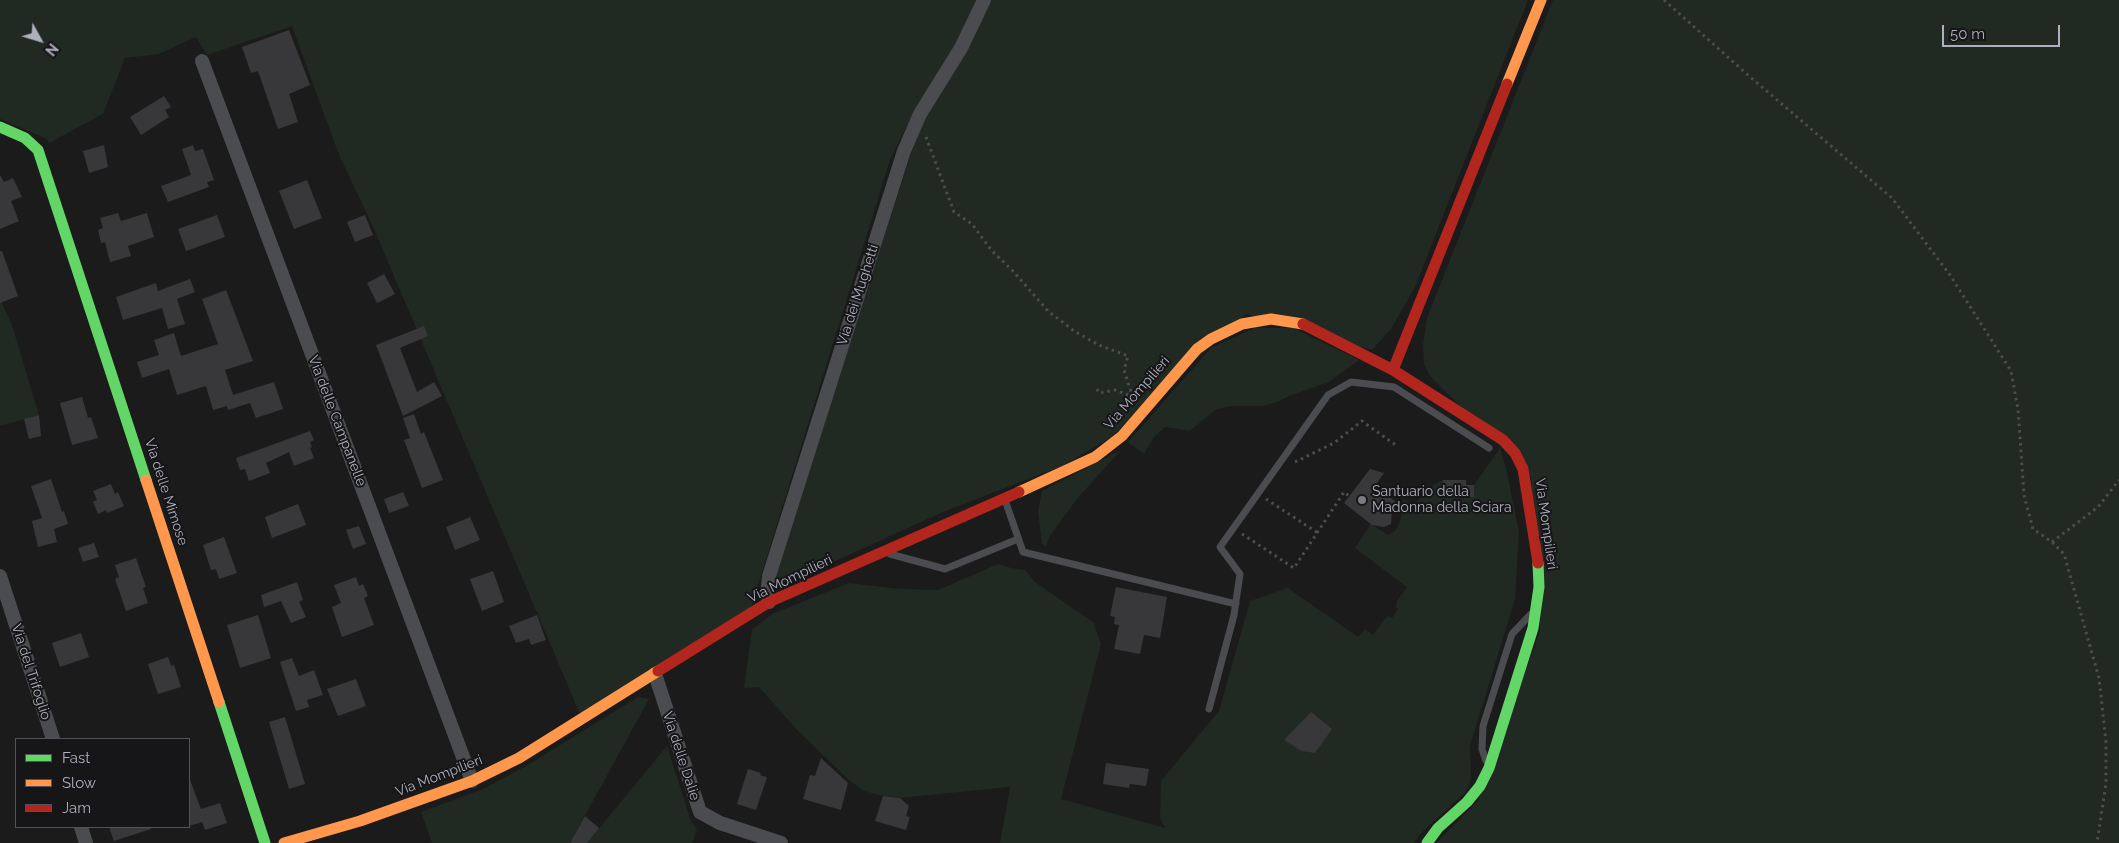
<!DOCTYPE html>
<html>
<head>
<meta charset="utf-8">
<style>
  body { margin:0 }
  #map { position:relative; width:2119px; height:843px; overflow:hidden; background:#1b1b1c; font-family:Raleway,sans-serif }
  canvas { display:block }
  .legend { position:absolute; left:15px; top:738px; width:175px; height:90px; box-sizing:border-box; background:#161518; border:1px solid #52535a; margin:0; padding:6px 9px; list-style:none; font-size:15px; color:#adafbc }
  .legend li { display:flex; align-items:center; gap:10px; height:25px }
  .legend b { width:25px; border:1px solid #52535a }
  .north { position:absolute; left:15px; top:15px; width:50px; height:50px; -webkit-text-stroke:4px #161518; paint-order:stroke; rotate:129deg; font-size:14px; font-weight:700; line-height:20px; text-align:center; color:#adafbc }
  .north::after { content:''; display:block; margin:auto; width:18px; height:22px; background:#adafbc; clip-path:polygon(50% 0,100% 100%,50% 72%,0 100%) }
  .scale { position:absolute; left:1942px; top:25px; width:118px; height:22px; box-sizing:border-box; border:2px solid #adafbc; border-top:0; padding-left:6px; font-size:15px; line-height:18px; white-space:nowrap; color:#adafbc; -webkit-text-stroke:4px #161518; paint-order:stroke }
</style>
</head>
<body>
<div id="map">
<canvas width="2119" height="843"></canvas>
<ul class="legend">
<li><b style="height:6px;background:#63d668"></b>Fast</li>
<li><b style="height:6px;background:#ff974d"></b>Slow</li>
<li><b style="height:6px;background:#b3261e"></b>Jam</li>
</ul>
<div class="north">N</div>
<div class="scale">50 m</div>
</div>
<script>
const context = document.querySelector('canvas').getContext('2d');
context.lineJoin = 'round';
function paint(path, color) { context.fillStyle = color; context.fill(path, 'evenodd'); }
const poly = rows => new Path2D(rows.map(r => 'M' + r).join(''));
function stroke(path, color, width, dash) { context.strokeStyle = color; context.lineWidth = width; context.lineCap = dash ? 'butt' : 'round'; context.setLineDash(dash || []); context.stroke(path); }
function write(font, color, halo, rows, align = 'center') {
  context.font = font + ' Raleway,sans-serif'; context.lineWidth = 4; context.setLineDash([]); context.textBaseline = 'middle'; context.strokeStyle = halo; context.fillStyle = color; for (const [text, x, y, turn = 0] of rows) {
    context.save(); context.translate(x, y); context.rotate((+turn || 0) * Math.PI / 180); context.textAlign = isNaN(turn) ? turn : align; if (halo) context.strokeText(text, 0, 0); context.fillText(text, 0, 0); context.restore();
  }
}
paint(poly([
  [0,0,976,0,951,55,915,109,890,160,751,608,580,714,374,229,339,155,292,26,207,55,196,37,159,54,125,58,103,114,49,143,47,139,0,119],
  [990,0,1528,0,1415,287,1391,329,1372,350,1246,314,1110,438,1062,466,943,512,776,588,775,576,912,151,928,111],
  [1553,0,2119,0,2119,843,1436,843,1478,801,1540,631,1531,477,1430,376,1424,364,1423,345,1427,318],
  [0,299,12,325,39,415,0,426],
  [1255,328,1293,328,1359,360,1329,382,1289,396,1277,402,1263,406,1230,406,1215,410,1190,431,1165,427,1154,437,1144,454,1128,442,1211,348],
  [1500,448,1506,468,1519,532,1515,599,1470,746,1471,775,1469,786,1465,793,1420,834,1414,843,1000,843,1010,787,900,798,878,795,862,790,849,780,799,732,759,687,744,688,752,630,772,614,849,583,899,589,938,590,998,564,1011,568,1025,570,1035,582,1093,622,1101,644,1061,799,1165,828,1160,818,1161,781,1219,711,1250,601,1288,588,1358,637,1365,629,1373,635,1384,620,1388,616,1392,618,1398,609,1396,607,1397,601,1407,587,1355,548,1371,524,1388,535,1395,531,1400,522,1403,499,1415,504,1434,484,1443,480,1443,497,1473,497,1474,485],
  [1121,450,1077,499,1049,537,1046,547,1042,544,1038,511,1042,491],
  [638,697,649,699,571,841,573,843,432,843,421,812,483,789,526,766],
  [667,746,691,821,697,829,692,843,587,843]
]), '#212923');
paint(poly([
  [289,30,310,85,289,94,298,122,278,129,258,71,251,73,242,47],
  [164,96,171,107,165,110,169,117,141,135,130,117],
  [104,145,108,167,89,173,83,151],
  [193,145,195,151,203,149,214,180,207,182,209,187,168,202,161,186,191,175,182,149],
  [0,175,4,182,13,178,22,197,11,201,19,221,0,229],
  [307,180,322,218,294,229,279,191],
  [118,213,121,221,147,213,154,237,128,246,131,256,110,262,105,242,101,243,98,230,103,228,100,218],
  [217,215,225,237,186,251,178,229],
  [365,215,373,235,355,242,347,222],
  [0,251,2,251,18,296,0,303],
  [384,274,395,294,377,303,367,283],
  [190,279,195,292,177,299,185,324,168,329,162,308,123,320,116,297,156,283,158,291],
  [226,290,253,361,225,370,233,395,274,382,283,409,256,418,250,403,228,410,227,406,213,410,206,386,177,395,169,369,142,378,137,362,159,355,154,340,174,333,181,356,218,344,202,299],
  [424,326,428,336,400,348,417,392,434,382,442,396,403,416,376,345],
  [82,397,88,418,91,417,98,438,72,445,60,403],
  [414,414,421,434,424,432,443,480,422,488,404,440,410,438,403,418],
  [39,415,41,436,29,439,24,419],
  [310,431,314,440,310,442,312,447,310,448,314,458,294,466,289,452,266,463,270,473,249,481,245,469,240,470,236,458],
  [1370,469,1384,473,1375,486,1396,502,1392,509,1391,524,1384,527,1372,525,1344,503],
  [51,479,62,512,64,511,68,524,54,529,57,542,38,547,32,521,42,518,31,486],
  [1443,480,1466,480,1466,485,1474,485,1474,497,1443,497],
  [111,484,115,494,118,492,124,506,107,513,106,510,98,514,93,502,97,500,93,491],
  [403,492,409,506,389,513,384,499],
  [298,504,306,525,272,538,265,517],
  [470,517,480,540,455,550,446,527],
  [359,526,366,544,353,549,346,530],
  [224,537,237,573,219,579,216,569,211,570,203,545],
  [94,543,99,557,83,562,78,548],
  [136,558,146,587,143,588,148,603,126,611,115,579,119,577,115,565],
  [493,571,504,602,482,611,470,579],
  [356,577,359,586,363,584,368,596,364,598,374,625,342,637,332,607,341,603,334,585],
  [297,582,303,600,299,602,306,617,291,623,281,601,264,607,261,595],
  [1116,587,1167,597,1160,638,1144,635,1140,654,1114,649,1119,625,1114,624,1115,617,1110,616],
  [258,615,271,658,240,668,227,625],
  [537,615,546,640,531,645,529,639,516,643,509,626],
  [81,633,89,657,60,667,52,643],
  [168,657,171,666,174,665,181,687,158,694,148,664],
  [292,658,299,676,314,670,323,695,307,700,309,707,296,711,280,662],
  [356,679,366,706,338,716,327,689],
  [1311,712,1332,729,1315,753,1302,751,1284,740],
  [285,717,305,784,289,789,269,722],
  [821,758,848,783,841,810,803,799,810,775,815,776],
  [1106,763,1149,769,1146,786,1130,784,1129,788,1103,784],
  [748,769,761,773,760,775,767,777,756,810,737,804],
  [190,780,201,809,220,803,227,823,205,830,202,822,189,826],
  [883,796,900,798,909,806,906,816,910,817,906,830,875,821],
  [585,816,599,828,587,843,570,843],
  [109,827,150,827,151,829,114,841]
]), '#38383a');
stroke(poly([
  [1664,0,1749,76,1892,198,1950,275,2011,371,2018,409,2024,495,2033,529,2052,542,2064,554,2099,678,2106,742,2106,783,2097,843],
  [926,137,954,212,972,224,992,251,1013,271,1048,311,1074,331,1099,345,1128,356,1124,370,1133,398],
  [1097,389,1099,393,1115,390,1131,396],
  [1295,462,1334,443,1362,421,1397,446],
  [1266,499,1318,533],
  [1242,534,1294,568,1344,492,1349,496],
  [2052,542,2098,507,2119,480]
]), '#4c4c51', 3, [2.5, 4]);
stroke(poly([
  [1005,500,1023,552,1236,604],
  [890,554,945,569,1018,539],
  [1209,709,1234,615,1240,574,1220,547,1328,395,1351,382,1394,387,1489,448],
  [1486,761,1482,749,1483,726,1512,634,1531,614]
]), '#4b4c4f', 7);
stroke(poly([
  [202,61,472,781],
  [0,576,53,739],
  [769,602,767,595,769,576,904,151,920,114,961,48,984,0],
  [655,674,700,812,720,823,781,843],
  [81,827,86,843]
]), '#4b4c4f', 14);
stroke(poly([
  [0,127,25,138,38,150,146,480],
  [219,702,265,843],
  [1427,843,1438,828,1467,802,1480,786,1489,768,1533,628,1539,587,1538,563]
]), '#63d668', 11);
stroke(poly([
  [1507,84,1541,0],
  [146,480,219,702],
  [1019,492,1095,457,1122,436,1197,349,1211,339,1242,324,1271,319,1303,324],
  [284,843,360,821,472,781,519,758,658,671]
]), '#ff974d', 11);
stroke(poly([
  [1303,324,1393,370,1503,440,1515,453,1523,469,1538,563],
  [1393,370,1507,84],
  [658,671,769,602,1019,492]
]), '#b3261e', 11);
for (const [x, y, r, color] of [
  [1362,500,5,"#7a7b84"]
]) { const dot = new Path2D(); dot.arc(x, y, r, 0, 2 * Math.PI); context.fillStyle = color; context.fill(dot); stroke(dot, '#161518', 2); }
write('14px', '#adafbc', '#161518', [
  ["Via dei Mughetti",858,295,-72],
  ["Via Mompilieri",1137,393,-49],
  ["Via delle Campanelle",337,421,69],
  ["Via delle Mimose",166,492,72],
  ["Via Mompilieri",1546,524,82],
  ["Via Mompilieri",790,579,-26],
  ["Via del Trifoglio",31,672,72],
  ["Via delle Dalie",681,756,72],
  ["Via Mompilieri",439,776,-21]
]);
write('14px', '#adafbc', '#161518', [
  ["Santuario della",1372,492],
  ["Madonna della Sciara",1372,508]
], 'left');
</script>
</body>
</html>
